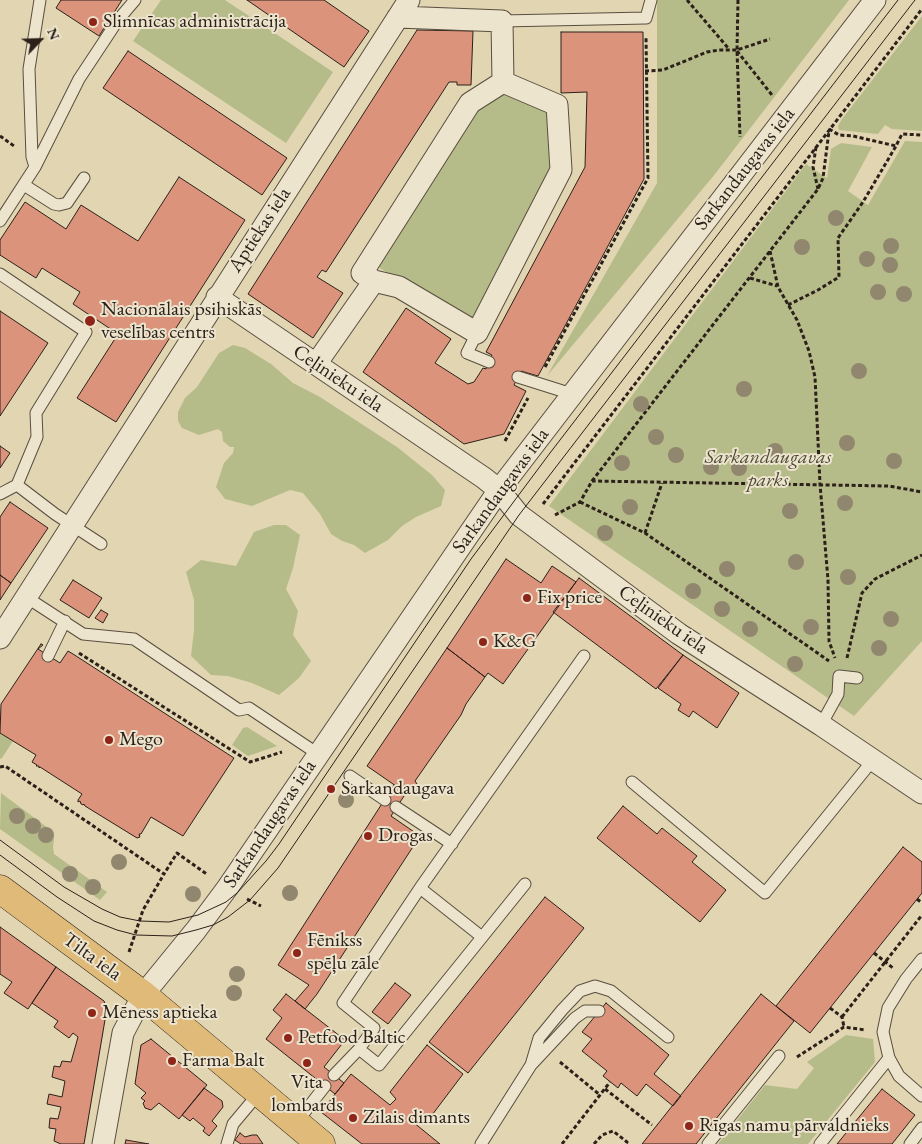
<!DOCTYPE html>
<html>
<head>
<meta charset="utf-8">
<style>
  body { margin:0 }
  #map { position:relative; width:922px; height:1144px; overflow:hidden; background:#e1d5b2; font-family:"EB Garamond",serif }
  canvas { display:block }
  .north { position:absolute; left:15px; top:15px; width:50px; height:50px; -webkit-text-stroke:4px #ece4cd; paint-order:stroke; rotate:66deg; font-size:14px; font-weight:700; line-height:20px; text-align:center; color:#2c211a }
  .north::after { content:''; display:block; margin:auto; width:18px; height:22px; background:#2c211a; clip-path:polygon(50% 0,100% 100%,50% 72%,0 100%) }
</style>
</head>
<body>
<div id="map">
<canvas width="922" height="1144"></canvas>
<div class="north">N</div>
</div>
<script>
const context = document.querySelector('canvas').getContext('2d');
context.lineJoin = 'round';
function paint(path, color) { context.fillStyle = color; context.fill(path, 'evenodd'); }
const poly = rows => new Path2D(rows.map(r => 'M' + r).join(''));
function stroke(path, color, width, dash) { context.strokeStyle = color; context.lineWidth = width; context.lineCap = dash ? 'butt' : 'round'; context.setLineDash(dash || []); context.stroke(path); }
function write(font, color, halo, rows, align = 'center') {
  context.font = font + ' "EB Garamond",serif'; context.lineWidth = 4; context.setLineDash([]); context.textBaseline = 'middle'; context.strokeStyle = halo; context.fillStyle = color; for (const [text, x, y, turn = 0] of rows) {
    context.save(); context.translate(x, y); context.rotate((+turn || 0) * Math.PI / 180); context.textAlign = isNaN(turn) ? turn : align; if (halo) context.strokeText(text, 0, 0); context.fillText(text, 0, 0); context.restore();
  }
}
paint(poly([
  [161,0,225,0,333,72,286,143,133,41],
  [657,0,849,0,715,174,547,376,657,183],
  [922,16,922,131,892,129,885,125,878,134,839,130,838,126,842,119],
  [503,92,549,110,556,167,476,325,378,267,476,111],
  [905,141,922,142,922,641,854,716,549,506,806,164,827,178,831,149,841,143,872,147,848,191,868,205],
  [233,345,245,348,271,364,293,383,320,397,397,447,432,475,445,490,441,506,416,517,402,526,388,540,365,553,354,545,342,541,331,534,320,514,303,493,290,490,252,506,225,499,216,487,224,463,233,453,234,447,230,447,223,441,222,432,218,429,199,435,182,428,178,421,178,412,185,398,197,387,219,353],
  [274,525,286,525,300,535,293,568,286,589,298,611,293,635,311,661,299,678,279,695,252,683,228,676,211,675,191,656,194,630,194,600,186,572,201,560,236,566,254,532],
  [247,727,277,746,248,756,232,745,243,728],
  [0,733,13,741,2,758,0,759],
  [1,793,52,831,54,840,53,847,54,854,107,892,100,900,0,829],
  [846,1035,873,1039,875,1062,808,1144,718,1144,765,1085,797,1089,814,1068,807,1062]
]), '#b6bc89');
const building = poly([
  [61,0,122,0,99,36,56,8,61,0],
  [247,0,324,0,369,31,344,67,247,0],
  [417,30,473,31,471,85,457,85,457,82,449,82,326,272,322,270,317,277,343,293,313,338,248,294,417,30],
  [561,32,643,32,644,179,538,376,521,371,514,385,526,391,504,434,464,444,363,372,406,308,451,339,435,363,468,384,474,382,483,368,486,369,492,355,486,352,585,167,587,92,561,93,561,32],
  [128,51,287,158,262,195,103,88,128,51],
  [179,177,245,220,116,422,77,398,118,334,73,304,80,292,42,268,36,278,0,255,0,240,25,202,66,229,81,205,138,241,179,177],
  [0,311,48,343,0,416,0,311],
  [0,446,10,453,0,468,0,446],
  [10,502,48,528,11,583,0,575,0,517,10,502],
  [506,559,541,583,552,566,576,582,503,684,488,673,485,677,447,648,506,559],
  [0,575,11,583,0,600,0,575],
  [579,578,683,655,656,689,553,612,579,578],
  [73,580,102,598,89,618,60,600,73,580],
  [101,610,108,614,103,623,95,618,101,610],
  [41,644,43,645,38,649,60,663,68,651,73,654,234,758,183,836,151,817,141,834,139,834,140,837,137,838,85,806,84,804,83,805,81,804,80,801,78,802,78,800,82,794,40,767,39,768,39,766,36,766,37,765,32,762,36,755,0,733,1,704,41,644],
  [447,648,485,677,466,704,461,715,415,781,419,787,413,794,406,793,367,766,447,648],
  [683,655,739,693,717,728,693,711,689,717,678,710,681,704,658,688,683,655],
  [394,785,406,793,391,816,420,836,317,994,305,1009,295,1001,309,985,278,965,394,785],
  [623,806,657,834,662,828,697,856,692,862,726,890,700,922,597,838,623,806],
  [903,847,922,862,922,893,810,1033,776,1006,903,847],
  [545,897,584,928,468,1073,429,1042,545,897],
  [0,927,56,967,28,1009,4,993,12,982,0,974,0,927],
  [56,967,104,1001,107,1008,84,1144,61,1144,54,1141,56,1129,49,1128,50,1118,58,1119,61,1107,47,1104,49,1094,62,1097,65,1081,52,1077,54,1066,60,1067,62,1061,71,1062,78,1037,73,1033,69,1038,54,1027,58,1021,32,1003,56,967],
  [395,983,411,995,388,1024,372,1012,395,983],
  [286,994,345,1040,324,1067,344,1083,335,1094,266,1039,282,1018,273,1010,286,994],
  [761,994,794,1021,696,1144,642,1144,761,994],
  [606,1003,669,1055,654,1074,681,1096,673,1106,646,1084,637,1096,621,1083,618,1088,603,1076,607,1071,582,1051,592,1039,582,1032,606,1003],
  [151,1039,207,1085,179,1119,159,1103,151,1110,145,1108,143,1103,145,1101,141,1098,146,1093,135,1084,141,1045,151,1039],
  [427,1045,463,1074,426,1123,418,1116,413,1122,440,1144,362,1144,321,1112,351,1074,390,1105,396,1099,390,1092,427,1045],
  [204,1088,222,1101,223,1107,212,1121,217,1126,209,1136,203,1131,205,1128,193,1118,190,1121,182,1115,204,1088],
  [882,1089,915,1115,892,1144,837,1144,882,1089],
  [240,1133,245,1137,252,1135,257,1135,263,1144,241,1144,235,1140,240,1133],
  [126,1140,149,1144,125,1144,126,1140]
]);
paint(building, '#db937c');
stroke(building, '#2c211a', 1);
const service = poly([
  [502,21,646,18,651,0],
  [35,167,32,157,29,69,40,0],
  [24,185,54,204,59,205,67,203,84,178],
  [0,221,35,167,79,79,118,20,135,0],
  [0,274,86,332,36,413,37,437,17,485,0,494],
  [477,333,467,353,489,362],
  [518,377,572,394],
  [17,485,55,514,101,544],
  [26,597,83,634,134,639,239,710,249,708,318,754],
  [48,656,65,621],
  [821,725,838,694,839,676,857,678],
  [350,776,385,800],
  [632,782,765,893,873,760],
  [396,807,452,844],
  [420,888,482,937],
  [922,959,906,979,888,1008,883,1032,889,1058,899,1076,922,1096],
  [359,1049,374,1028,343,1003,420,888,584,656],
  [532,1064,575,1018,585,1011,599,1011],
  [334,1075,359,1049,379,1065,525,884],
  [296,1123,325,1086],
  [227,1144,233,1124,259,1093],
  [481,1144,531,1065,539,1038,562,1010,580,991,595,986,611,991,668,1037],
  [708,1144,779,1056],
  [820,1144,889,1058],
  [910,1144,922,1128]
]);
const minor = poly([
  [374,281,399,287,477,333,561,170,557,105,503,82],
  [217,297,484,478,499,490,519,515,679,634,821,725,922,793],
  [316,364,374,281,362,273,470,103,503,82,502,21,398,17],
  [0,638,409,0],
  [103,1144,123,1033,143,995,196,930,228,887,499,490,875,0]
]);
const primary = poly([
  [0,889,143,995,321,1144]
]);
stroke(service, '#594e40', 13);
stroke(minor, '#594e40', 23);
stroke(primary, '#2c211a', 29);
stroke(poly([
  [687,0,729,49],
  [738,0,737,50,740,137],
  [737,51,772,95],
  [645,71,663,70,707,52,719,50,737,50,770,39],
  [829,129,839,135,853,136,896,146,902,134,922,135],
  [0,136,14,146],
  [816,147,813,167,818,189],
  [770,251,778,287,797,320,809,351,815,377,820,484,828,580,829,641,835,658],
  [750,278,777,286],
  [788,305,818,290,839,277,838,238,863,202,896,146],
  [545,367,648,178,646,36],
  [505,441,528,398],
  [592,481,818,189,823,178,829,131],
  [580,502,645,533,829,661],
  [543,504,922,9],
  [555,515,580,502,592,481,889,486,922,492],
  [645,533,662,483],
  [79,653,250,762,282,752],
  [847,658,862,593,875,579,922,555],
  [0,767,5,766,164,874,177,853,208,875],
  [247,899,261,906],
  [917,899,922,903],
  [129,952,143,910,164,874],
  [874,953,893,968],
  [830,1008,842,1017,844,1027],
  [842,1017,922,915],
  [797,1057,844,1027,866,1030],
  [560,1062,600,1095],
  [605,1089,652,1125],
  [562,1144,610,1082],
  [594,1144,602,1135,613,1131,627,1142,626,1144]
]), '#2c211a', 3, [4, 2.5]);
stroke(service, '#ece4cd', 11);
stroke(minor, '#ece4cd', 21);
stroke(primary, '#e0ba79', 28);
stroke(poly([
  [0,840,64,887,102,909,120,917,140,921,169,922,198,915,226,902,237,893,266,861,279,844,471,559,550,453,898,0],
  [0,855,57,897,94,921,117,930,136,935,172,936,196,930,213,925,228,917,250,900,278,868,519,515,915,0]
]), '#2c211a', 1);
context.fillStyle = '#90876e';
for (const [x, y] of [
  [836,218],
  [891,246],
  [802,247],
  [867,259],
  [890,265],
  [878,292],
  [904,294],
  [859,371],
  [744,389],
  [641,404],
  [656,437],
  [847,443],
  [775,451],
  [676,455],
  [894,461],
  [622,463],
  [711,467],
  [739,468],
  [845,503],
  [630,507],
  [790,511],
  [605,533],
  [796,562],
  [727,569],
  [848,577],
  [693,591],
  [722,609],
  [891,619],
  [811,627],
  [750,629],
  [879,648],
  [795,664],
  [346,800],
  [17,816],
  [33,826],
  [46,835],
  [119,862],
  [70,874],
  [93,887],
  [290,893],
  [193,894],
  [237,974],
  [234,993]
]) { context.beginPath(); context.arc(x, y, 8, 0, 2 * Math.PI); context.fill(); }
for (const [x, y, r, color] of [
  [93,22,5,"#8f2418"],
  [90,321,6,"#8f2418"],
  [527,598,5,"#8f2418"],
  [483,642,5,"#8f2418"],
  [109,740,5,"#8f2418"],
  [331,789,5,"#8f2418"],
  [368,836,5,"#8f2418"],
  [297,953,5,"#8f2418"],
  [92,1013,5,"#8f2418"],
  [288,1038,5,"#8f2418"],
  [172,1061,5,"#8f2418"],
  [307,1063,5,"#8f2418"],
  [353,1118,5,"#8f2418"],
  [689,1126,5,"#8f2418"]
]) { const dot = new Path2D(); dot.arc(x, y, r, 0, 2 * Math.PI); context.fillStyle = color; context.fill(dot); stroke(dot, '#ece4cd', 2); }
write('20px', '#2c211a', '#ece4cd', [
  ["Slimnīcas administrācija",103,22],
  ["Nacionālais psihiskās",101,310],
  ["veselības centrs",101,333],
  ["Fix price",537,598],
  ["K&G",493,642],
  ["Mego",119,740],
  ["Sarkandaugava",341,789],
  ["Drogas",378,836],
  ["Fēnikss",307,941],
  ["spēļu zāle",307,964],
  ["Mēness aptieka",102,1013],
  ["Petfood Baltic",298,1038],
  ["Farma Balt",182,1061],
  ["Vita",307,1083,"center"],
  ["lombards",307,1106,"center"],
  ["Zilais dimants",363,1118],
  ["Rīgas namu pārvaldnieks",699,1126]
], 'left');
write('20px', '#2c211a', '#ece4cd', [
  ["Sarkandaugavas iela",745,169,-52],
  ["Aptiekas iela",260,230,-57],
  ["Ceļinieku iela",338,379,34],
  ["Sarkandaugavas iela",501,491,-54],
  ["Ceļinieku iela",663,620,35],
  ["Sarkandaugavas iela",270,824,-56],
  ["Tilta iela",92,957,36]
]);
write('italic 20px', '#4e4836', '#ece4cd', [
  ["Sarkandaugavas",768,458],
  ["parks",768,481]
]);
</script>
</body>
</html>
